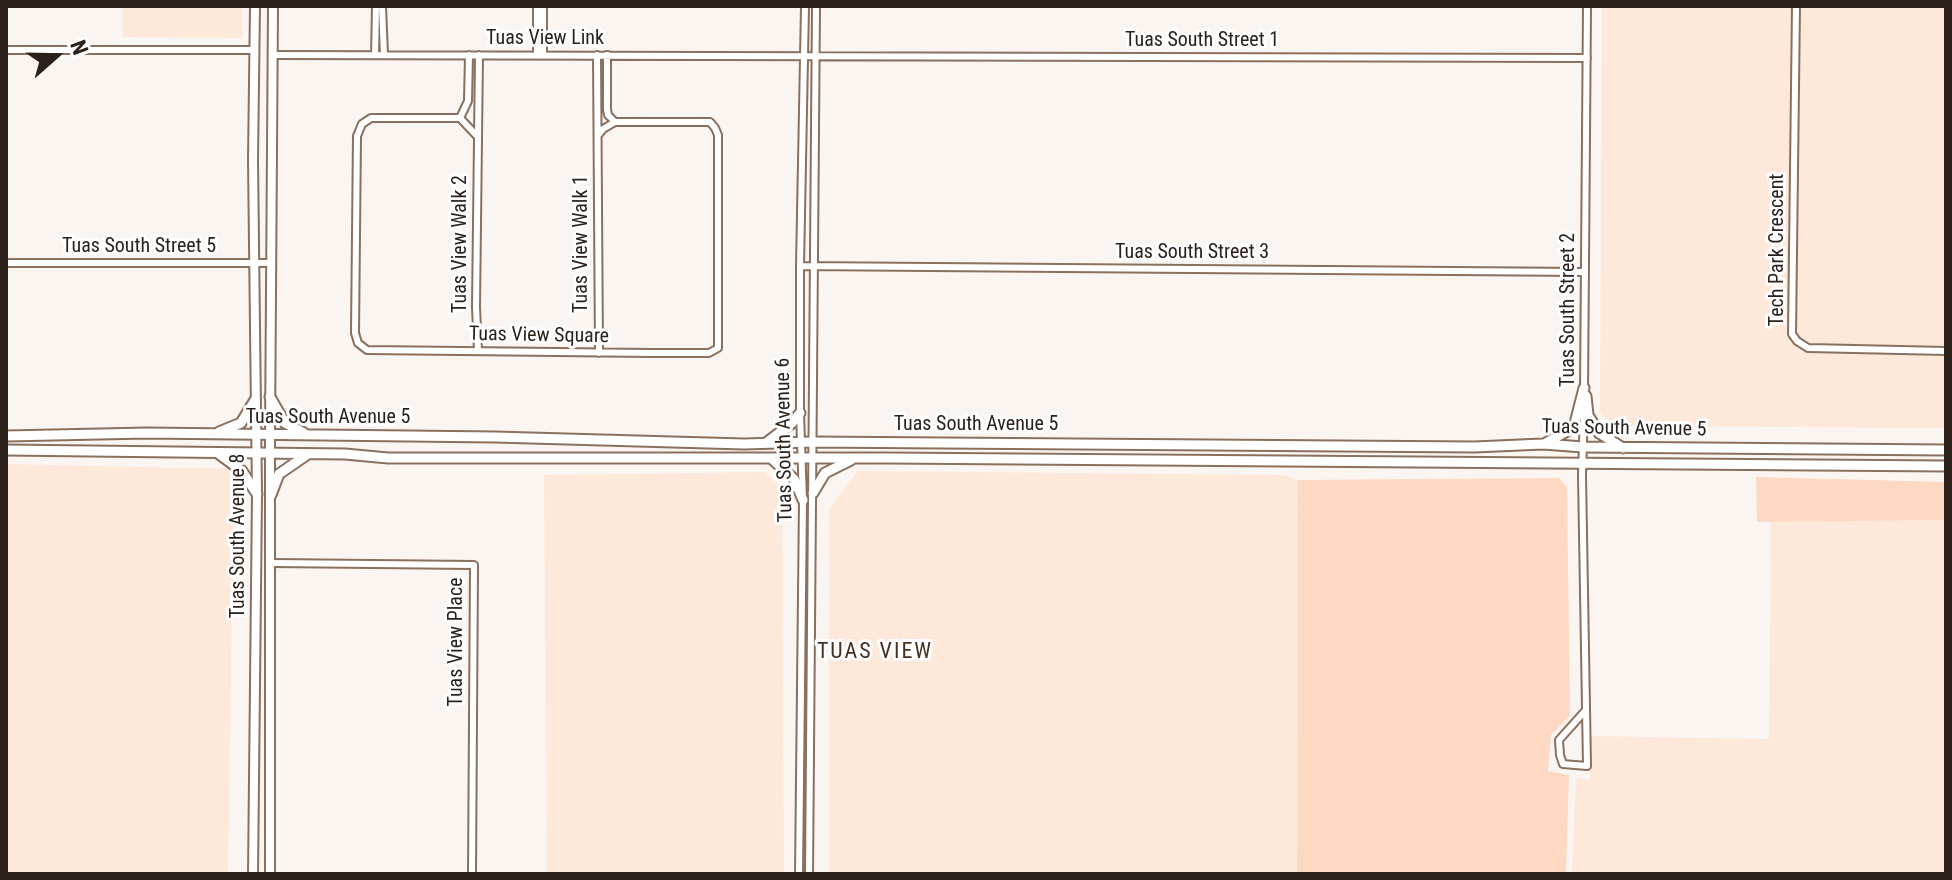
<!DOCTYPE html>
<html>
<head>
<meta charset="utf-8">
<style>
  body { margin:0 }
  #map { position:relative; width:1952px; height:880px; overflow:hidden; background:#fbf5f1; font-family:"Roboto Condensed",sans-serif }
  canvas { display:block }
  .frame { position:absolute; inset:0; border:8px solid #2c211a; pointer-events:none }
  .north { position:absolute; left:16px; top:16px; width:80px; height:80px; -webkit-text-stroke:6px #fff; paint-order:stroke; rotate:70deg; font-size:22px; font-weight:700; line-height:32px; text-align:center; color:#2c211a }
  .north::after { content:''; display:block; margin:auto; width:28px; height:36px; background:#2c211a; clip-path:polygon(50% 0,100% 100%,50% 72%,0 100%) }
</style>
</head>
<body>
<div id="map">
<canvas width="1952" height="880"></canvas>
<div class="frame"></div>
<div class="north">N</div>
</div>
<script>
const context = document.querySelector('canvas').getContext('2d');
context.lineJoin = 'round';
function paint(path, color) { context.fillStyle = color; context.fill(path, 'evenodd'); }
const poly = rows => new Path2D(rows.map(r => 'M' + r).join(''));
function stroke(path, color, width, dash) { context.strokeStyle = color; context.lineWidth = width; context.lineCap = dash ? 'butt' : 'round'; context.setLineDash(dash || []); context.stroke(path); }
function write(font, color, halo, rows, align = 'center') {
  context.font = font + ' "Roboto Condensed",sans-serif'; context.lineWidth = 6; context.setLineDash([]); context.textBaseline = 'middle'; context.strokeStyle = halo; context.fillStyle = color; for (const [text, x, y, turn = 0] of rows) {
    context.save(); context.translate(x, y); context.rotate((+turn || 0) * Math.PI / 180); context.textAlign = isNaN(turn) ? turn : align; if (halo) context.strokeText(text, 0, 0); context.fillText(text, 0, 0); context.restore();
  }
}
paint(poly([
  [123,6,242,6,242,38,123,37],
  [1602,6,1946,6,1946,428,1613,426,1600,412],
  [7,464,234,469,228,874,6,874],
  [857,471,1284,475,1298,480,1297,874,829,874,829,510],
  [765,472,782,489,784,874,547,874,544,475],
  [1946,520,1946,874,1572,874,1576,778,1590,779,1591,736,1769,739,1771,521]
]), '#fee8da');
paint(poly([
  [1756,477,1946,482,1946,520,1757,522],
  [1559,478,1567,487,1570,716,1551,735,1548,771,1569,775,1566,874,1297,874,1298,480]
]), '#fdd9c3');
const minor = poly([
  [382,6,384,55],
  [1796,6,1792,334,1797,341,1808,348,1946,351],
  [6,50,254,50],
  [273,55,1587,58],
  [375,55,376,6],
  [537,55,537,6],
  [543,55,543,6],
  [597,55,599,353],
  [607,55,607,109,608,115,615,122],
  [460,118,371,118,362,124,357,136,355,333,358,343,367,350,651,353,709,353,718,348,718,135,715,128,710,122,615,122,603,129,598,135],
  [460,118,468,101,469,55],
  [460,118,477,136],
  [6,263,271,263],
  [800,266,1585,272],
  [478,351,476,307,479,55],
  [1584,390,1587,6],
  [1584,409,1582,475,1587,766,1563,764,1560,755,1559,740,1585,711],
  [271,563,474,565,472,874],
  [799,874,803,500,800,413,800,266,805,6],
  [809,874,816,6]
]);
const tertiary = poly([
  [253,874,257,494,253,160,255,6],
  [270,874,270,435,273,6]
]);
const secondary = poly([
  [1586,396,1588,415,1599,433,1623,448],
  [270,397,285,423,304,433],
  [219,432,241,423,255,400],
  [6,436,147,433,495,437,744,444,812,442,1474,447,1543,444,1583,447,1946,450],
  [766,443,792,423,800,413],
  [1546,443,1574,427,1584,388],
  [6,450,345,454,388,458,888,458,1946,466],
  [219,454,242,471,257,494],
  [773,460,794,479,803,500],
  [813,493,825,473,851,460],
  [271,495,279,474,308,454]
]);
stroke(minor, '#8a705f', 10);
stroke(tertiary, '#8a705f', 12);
stroke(secondary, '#8a705f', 13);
stroke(minor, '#fff', 6);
stroke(tertiary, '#fff', 8);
stroke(secondary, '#fff', 9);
write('20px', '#2c211a', '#fff', [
  ["Tuas View Link",545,39],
  ["Tuas South Street 1",1202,41],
  ["Tuas View Walk 2",461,244,-90],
  ["Tuas View Walk 1",582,244,-90],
  ["Tuas South Street 5",139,247],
  ["Tech Park Crescent",1778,250,-90],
  ["Tuas South Street 3",1192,253],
  ["Tuas South Street 2",1569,310,-90],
  ["Tuas View Square",539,336,1],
  ["Tuas South Avenue 5",328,418],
  ["Tuas South Avenue 5",976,425],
  ["Tuas South Avenue 5",1624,429,1],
  ["Tuas South Avenue 6",785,440,-91],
  ["Tuas South Avenue 8",239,536,-90],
  ["Tuas View Place",457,642,-90]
]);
context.letterSpacing = '2px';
write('22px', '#473021', '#fff', [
  ["TUAS VIEW",875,652]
]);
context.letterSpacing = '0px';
</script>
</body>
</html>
